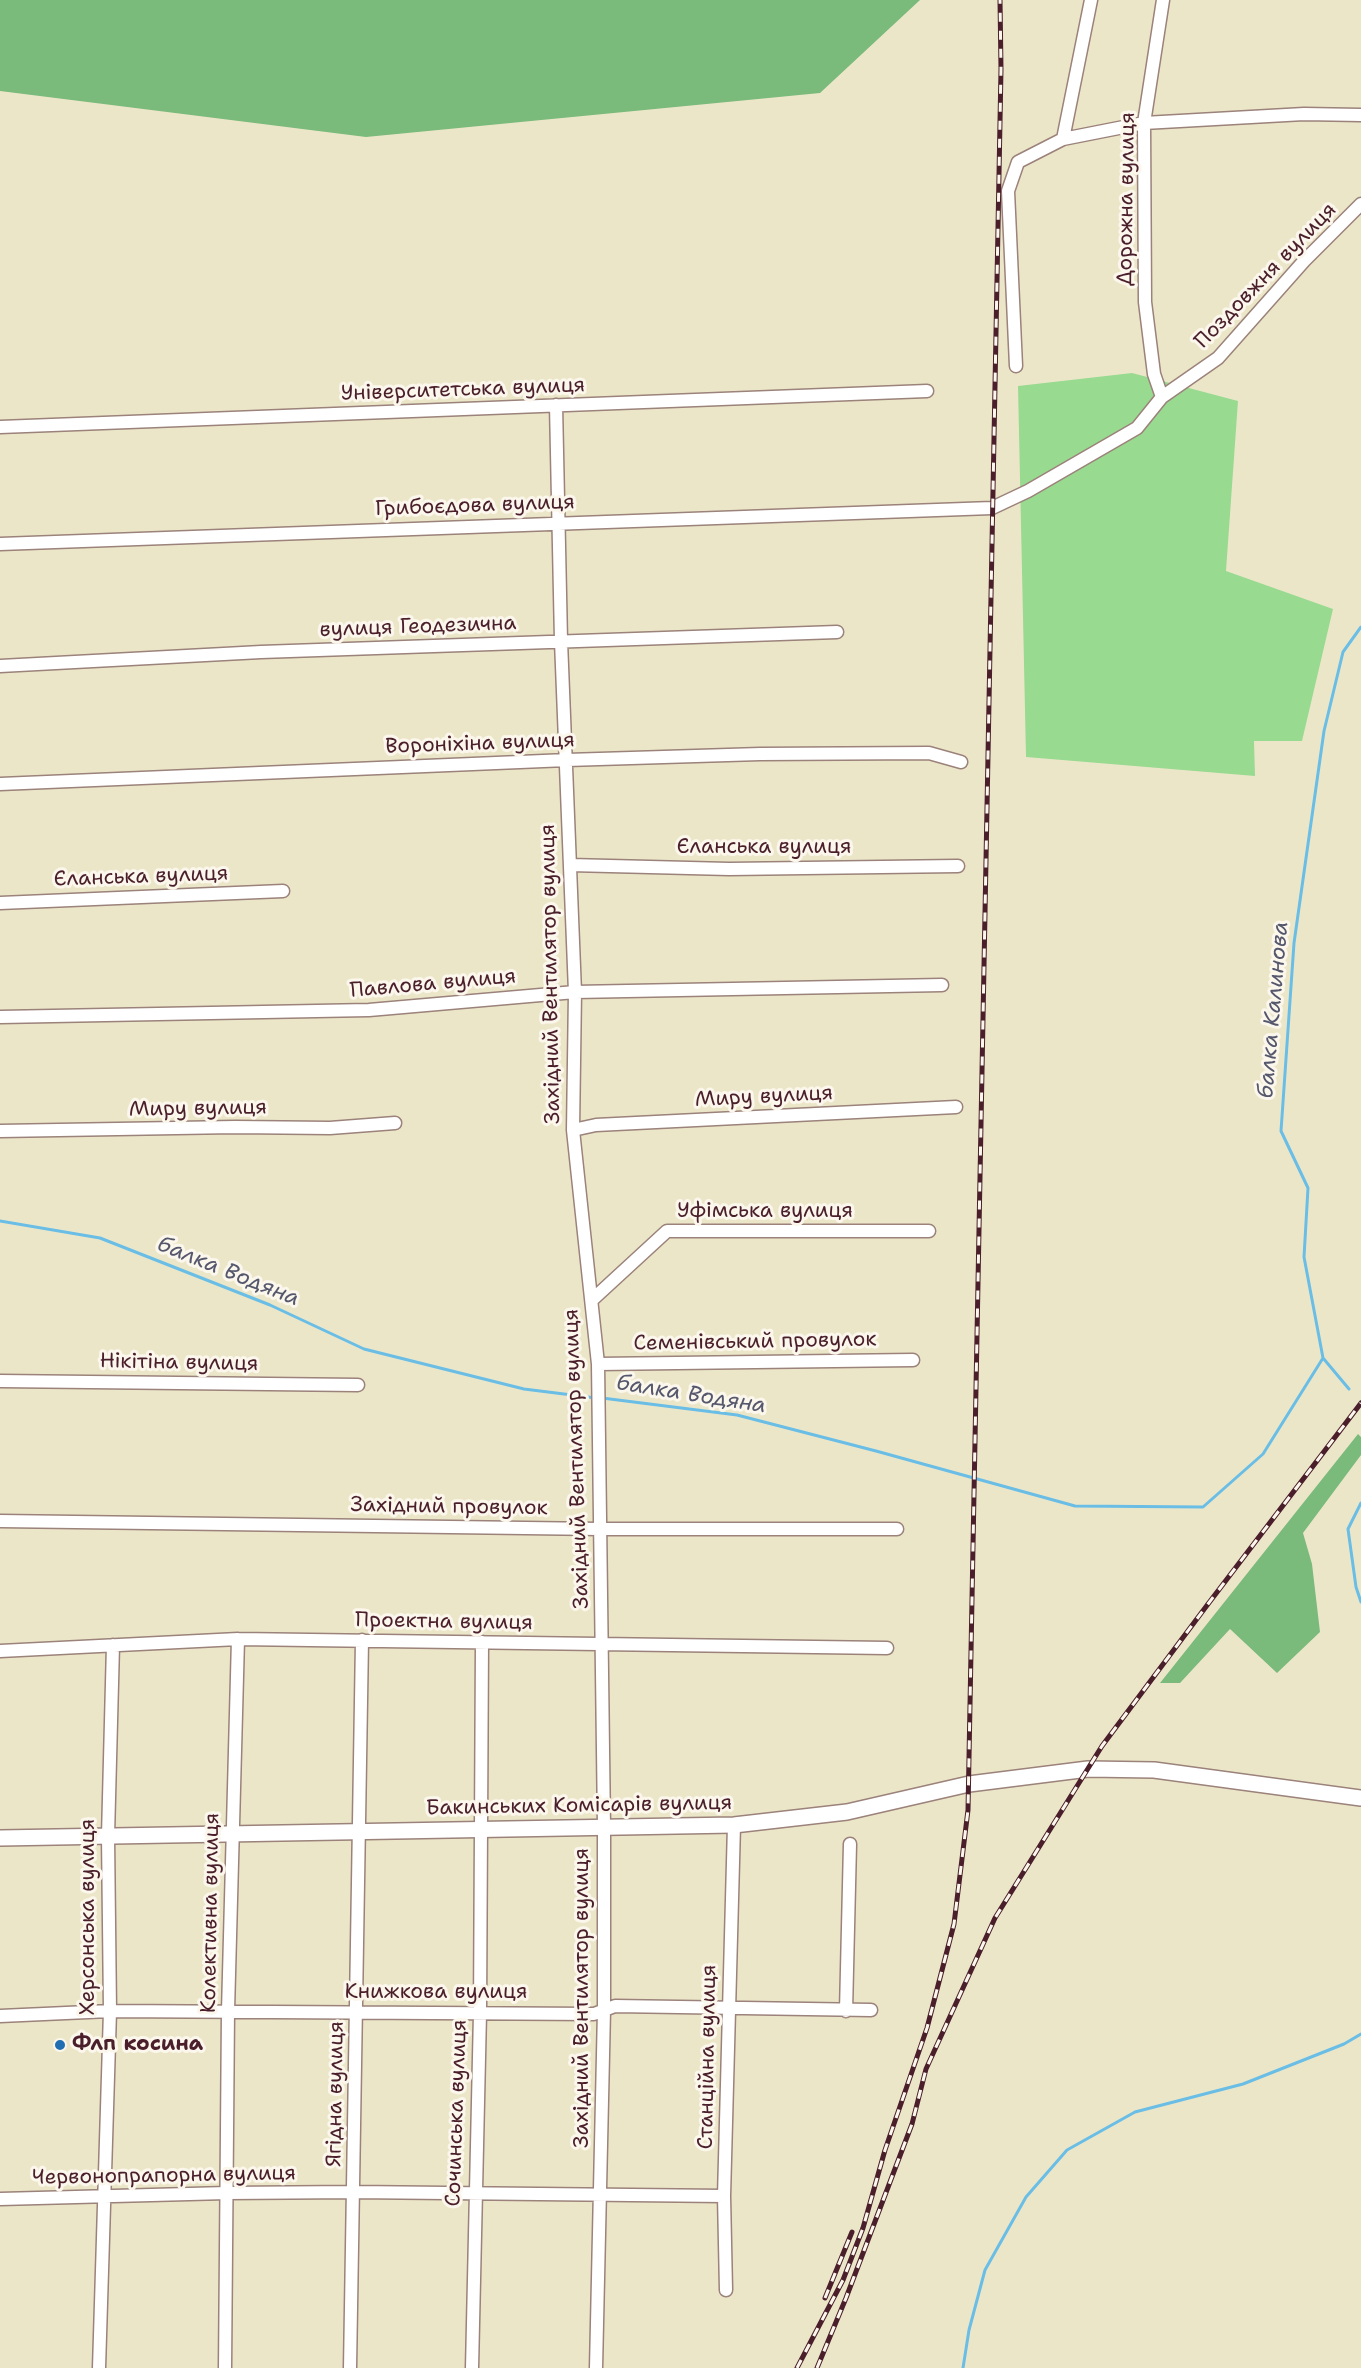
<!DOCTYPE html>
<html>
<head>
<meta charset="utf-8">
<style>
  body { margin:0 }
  canvas { display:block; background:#ece6c9 }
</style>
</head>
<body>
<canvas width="1361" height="2368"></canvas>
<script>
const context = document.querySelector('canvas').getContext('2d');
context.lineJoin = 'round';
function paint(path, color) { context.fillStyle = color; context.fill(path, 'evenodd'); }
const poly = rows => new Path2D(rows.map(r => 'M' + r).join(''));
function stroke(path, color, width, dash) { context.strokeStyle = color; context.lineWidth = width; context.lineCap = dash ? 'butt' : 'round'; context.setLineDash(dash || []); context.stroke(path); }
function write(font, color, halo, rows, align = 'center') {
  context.font = font + ' "Shantell Sans",sans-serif'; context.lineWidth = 6; context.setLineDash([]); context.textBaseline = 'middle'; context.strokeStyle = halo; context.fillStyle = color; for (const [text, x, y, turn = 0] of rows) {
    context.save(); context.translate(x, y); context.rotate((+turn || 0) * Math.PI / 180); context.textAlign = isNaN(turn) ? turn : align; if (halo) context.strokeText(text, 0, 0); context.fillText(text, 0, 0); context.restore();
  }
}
paint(poly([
  [1132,373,1238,401,1226,571,1333,609,1302,741,1254,741,1255,776,1026,757,1018,386]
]), '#99da91');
paint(poly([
  [0,0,920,0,820,93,366,137,0,91],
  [1358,1434,1361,1437,1361,1455,1303,1533,1312,1564,1320,1632,1277,1673,1230,1629,1180,1683,1160,1683]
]), '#7aba7b');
stroke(poly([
  [0,1221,100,1238,270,1305,364,1349,524,1389,596,1398],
  [1349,1389,1323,1358,1304,1257,1308,1188,1281,1131,1294,943,1324,731,1343,652,1361,627],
  [602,1398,737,1415,876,1451,1075,1506,1203,1507,1263,1454,1323,1358],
  [1361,1503,1348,1529,1356,1587,1361,1602],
  [963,2368,969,2330,985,2270,1026,2197,1067,2150,1135,2112,1243,2084,1344,2044,1361,2034]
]), '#6abee6', 3);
const minor = poly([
  [1063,139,1091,0],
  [1016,366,1008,191,1018,162,1063,139,1144,123,1304,114,1361,115],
  [1162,397,1154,374,1145,302,1144,123,1163,0],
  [556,405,561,641,575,992,573,1130,598,1364,604,1827,604,2010,596,2368],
  [0,427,927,391],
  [0,544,992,508,1028,491,1137,428,1162,397,1218,358,1304,261,1361,204],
  [0,666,261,652,837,632],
  [0,784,567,760,760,754,929,753,961,762],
  [570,865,729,869,958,866],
  [0,903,283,891],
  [0,1017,369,1010,575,992,942,985],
  [573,1130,596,1125,956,1107],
  [0,1131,235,1127,330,1128,395,1123],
  [592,1300,667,1231,929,1231],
  [598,1364,913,1360],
  [0,1381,358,1385],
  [0,1521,600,1529,897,1529],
  [0,1651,238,1639,887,1648],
  [846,2011,850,1844],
  [0,2016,110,2011,594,2014,615,2006,871,2010],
  [0,2199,227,2193,354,2192,724,2196],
  [726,2290,724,2196,734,1825],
  [99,2368,110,2011,108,1836,113,1645],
  [225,2368,228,2011,238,1639],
  [350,2368,362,1640],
  [472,2368,480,2013,482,1642]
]);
const tertiary = poly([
  [0,1838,734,1825,847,1812,969,1784,1088,1769,1154,1770,1361,1798]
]);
stroke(minor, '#9b827a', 15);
stroke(tertiary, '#9b827a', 18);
stroke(minor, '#fff', 12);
stroke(tertiary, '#fff', 15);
const rail = poly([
  [825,2298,852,2232],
  [797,2368,843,2280,863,2228,885,2150,927,2028,954,1924,968,1810,1001,69,1000,0],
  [817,2368,846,2298,912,2124,926,2069,995,1918,1102,1746,1208,1604,1361,1403]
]);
stroke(rail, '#4a1f2b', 5);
stroke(rail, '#fbf7ec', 3, [9]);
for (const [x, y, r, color] of [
  [60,2045,6,"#1f6fb2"]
]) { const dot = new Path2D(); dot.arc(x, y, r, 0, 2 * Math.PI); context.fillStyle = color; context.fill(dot); stroke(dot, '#fbf7ec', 2); }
write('21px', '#4a1f2b', '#fbf7ec', [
  ["Дорожна вулиця",1127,199,-89],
  ["Поздовжня вулиця",1266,276,-46],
  ["Університетська вулиця",463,390,-2],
  ["Грибоєдова вулиця",475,506,-2],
  ["вулиця Геодезична",418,627,-2],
  ["Вороніхіна вулиця",480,744,-2],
  ["Єланська вулиця",764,848],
  ["Єланська вулиця",141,877,-2],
  ["Західний Вентилятор вулиця",551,974,-91],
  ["Павлова вулиця",433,984,-5],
  ["Миру вулиця",764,1097,-3],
  ["Миру вулиця",198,1109,-1],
  ["Уфімська вулиця",765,1212],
  ["Семенівський провулок",755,1342,-1],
  ["Нікітіна вулиця",179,1363,1],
  ["Західний Вентилятор вулиця",577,1459,-92],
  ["Західний провулок",449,1507,1],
  ["Проектна вулиця",444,1622,1],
  ["Бакинських Комісарів вулиця",579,1806,-1],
  ["Колективна вулиця",211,1913,-89],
  ["Херсонська вулиця",89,1917,-90],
  ["Книжкова вулиця",436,1993],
  ["Західний Вентилятор вулиця",583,1998,-90],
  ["Станційна вулиця",708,2057,-89],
  ["Ягідна вулиця",336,2094,-89],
  ["Сочинська вулиця",457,2113,-88],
  ["Червонопрапорна вулиця",164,2176,-1]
]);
write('bold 21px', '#4a1f2b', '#fbf7ec', [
  ["Флп косина",72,2045]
], 'left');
write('italic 22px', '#55576c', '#fbf7ec', [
  ["балка Калинова",1274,1010,-85],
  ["балка Водяна",228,1272,22],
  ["балка Водяна",691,1395,9]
]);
</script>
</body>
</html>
